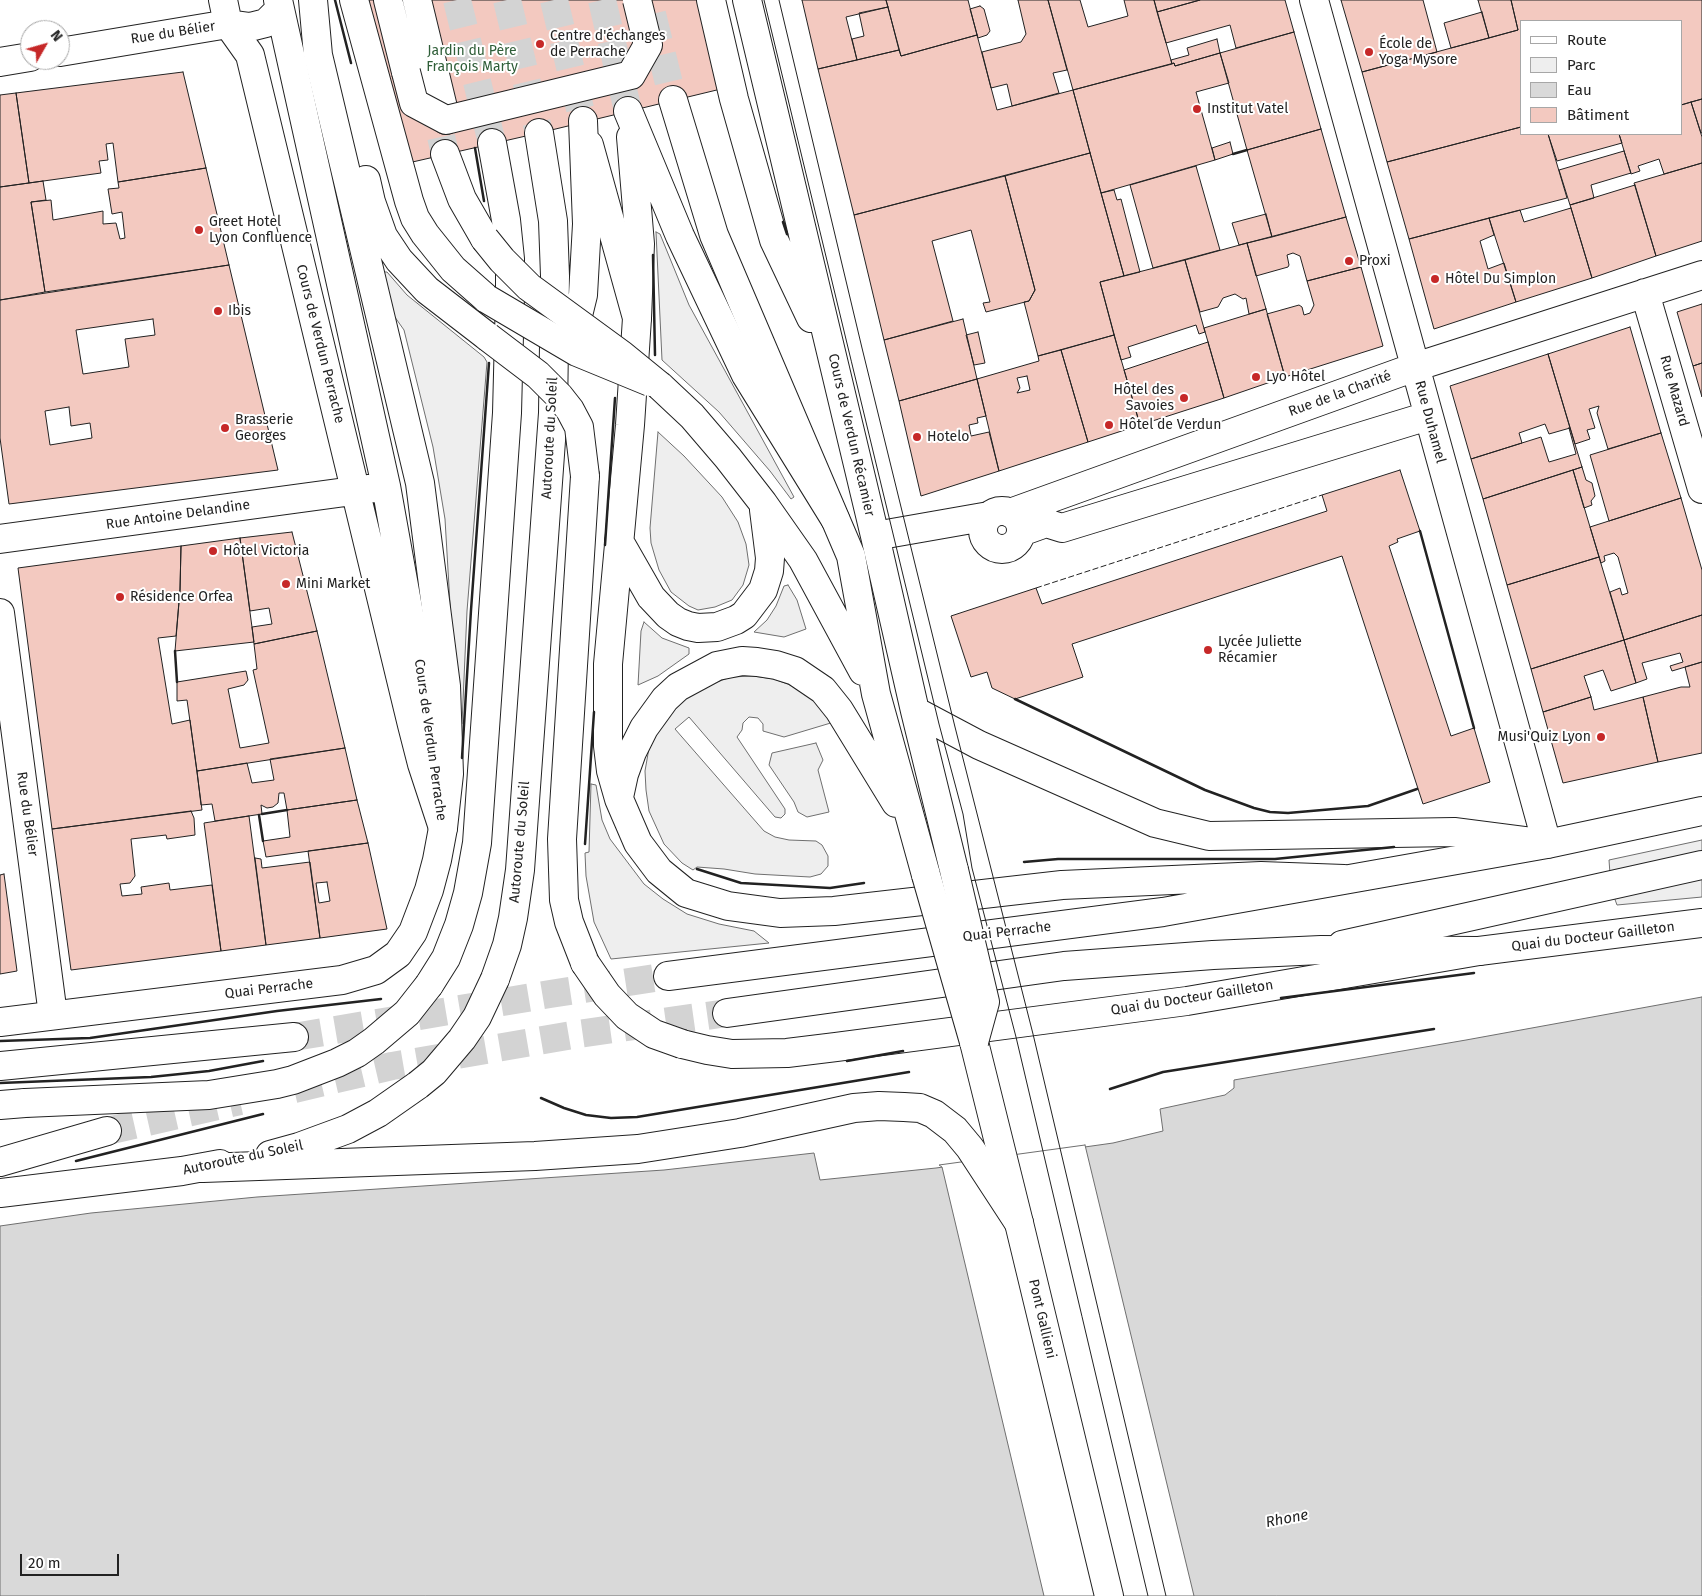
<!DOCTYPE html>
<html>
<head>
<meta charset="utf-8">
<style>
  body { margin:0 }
  #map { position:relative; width:1702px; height:1596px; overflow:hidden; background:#fff; font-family:"Fira Sans",sans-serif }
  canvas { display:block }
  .legend { position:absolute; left:1520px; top:20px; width:162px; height:115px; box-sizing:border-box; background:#fff; border:1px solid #a7a7a7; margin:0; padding:6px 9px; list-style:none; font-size:15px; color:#222 }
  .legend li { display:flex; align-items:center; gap:10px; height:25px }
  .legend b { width:25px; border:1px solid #a7a7a7 }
  .north { position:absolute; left:20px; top:20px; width:50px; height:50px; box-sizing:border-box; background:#fff; border:1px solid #a7a7a7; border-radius:50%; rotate:52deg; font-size:14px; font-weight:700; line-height:20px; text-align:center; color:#222 }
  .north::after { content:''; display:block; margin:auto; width:18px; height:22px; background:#c62828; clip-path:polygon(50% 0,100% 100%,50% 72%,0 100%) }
  .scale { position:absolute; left:20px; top:1554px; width:99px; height:22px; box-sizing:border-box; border:2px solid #222; border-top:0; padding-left:6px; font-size:15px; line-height:18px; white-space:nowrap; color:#222; -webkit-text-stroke:4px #fff; paint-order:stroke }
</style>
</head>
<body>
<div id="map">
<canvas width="1702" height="1596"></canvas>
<ul class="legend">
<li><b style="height:6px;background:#fff"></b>Route</li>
<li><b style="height:14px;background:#eee"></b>Parc</li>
<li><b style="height:14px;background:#d9d9d9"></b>Eau</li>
<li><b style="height:14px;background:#f3c9c0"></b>Bâtiment</li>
</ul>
<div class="north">N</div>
<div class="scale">20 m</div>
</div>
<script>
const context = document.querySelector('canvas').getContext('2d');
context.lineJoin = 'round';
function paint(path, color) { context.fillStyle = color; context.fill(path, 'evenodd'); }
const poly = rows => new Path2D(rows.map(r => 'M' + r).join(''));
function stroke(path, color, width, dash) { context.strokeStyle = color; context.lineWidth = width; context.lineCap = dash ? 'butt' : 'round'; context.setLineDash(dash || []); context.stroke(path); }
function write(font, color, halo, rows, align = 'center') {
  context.font = font + ' "Fira Sans",sans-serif'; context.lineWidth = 4; context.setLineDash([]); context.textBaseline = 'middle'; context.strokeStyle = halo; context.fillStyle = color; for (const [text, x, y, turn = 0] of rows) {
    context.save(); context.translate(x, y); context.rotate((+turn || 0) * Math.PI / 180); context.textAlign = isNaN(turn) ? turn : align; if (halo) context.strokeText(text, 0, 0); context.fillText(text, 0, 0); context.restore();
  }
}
const green = poly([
  [656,232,660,234,689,305,794,497,791,499,770,471,719,412,662,360,656,232],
  [383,272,387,272,407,295,484,357,487,362,467,611,462,724,457,723,445,519,433,447,404,330,392,313,383,272],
  [658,432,684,456,722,497,738,522,746,544,749,565,743,585,732,600,715,607,698,610,689,606,671,592,659,570,651,543,650,528,658,432],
  [788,585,797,600,806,629,784,637,754,632,767,620,776,606,784,586,788,585],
  [644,622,662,638,689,648,689,654,658,676,638,685,641,631,644,622],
  [753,676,774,679,793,686,820,704,834,722,784,737,763,731,763,724,758,718,749,717,743,723,742,730,737,737,785,809,785,814,781,818,775,817,689,717,675,729,764,831,775,837,789,840,816,841,822,845,828,856,828,866,821,874,810,877,755,874,724,869,697,867,693,870,682,863,664,844,649,811,646,790,645,771,649,748,657,731,672,710,688,697,711,684,731,677,753,676],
  [816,743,823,760,818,770,829,812,807,817,798,812,794,802,769,765,772,753,816,743],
  [591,784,596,785,602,820,610,839,644,884,663,899,687,914,719,924,754,931,769,943,611,959,594,922,586,876,585,853,589,852,591,784],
  [1702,840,1702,854,1610,874,1609,860,1702,840],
  [1702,875,1702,897,1617,905,1613,894,1702,875]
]);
paint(green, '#eee');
stroke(green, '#6f6f6f', 1);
const water = poly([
  [1702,997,1702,1596,0,1596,0,1226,91,1213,257,1197,664,1170,814,1153,820,1180,936,1168,1113,1143,1163,1131,1160,1109,1225,1095,1234,1088,1234,1080,1466,1040,1702,997]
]);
paint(water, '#d9d9d9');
stroke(water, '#6f6f6f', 1);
const pier = poly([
  [1085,1145,1194,1596,1044,1596,942,1167,939,1165,1085,1145]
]);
paint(pier, '#fff');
stroke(pier, '#6f6f6f', 1);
const building = poly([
  [356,0,704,0,725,88,539,133,395,166,356,0],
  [802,0,886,0,888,7,846,17,857,60,818,69,802,0],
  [886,0,968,0,977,35,901,56,886,0],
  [1018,0,1048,0,1067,70,1053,73,1059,93,1012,106,1007,84,991,88,982,52,1021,42,1026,34,1018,0],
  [1048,0,1080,0,1088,27,1128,16,1124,0,1154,0,1172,64,1073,90,1048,0],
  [1154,0,1200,0,1157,12,1154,0],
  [1200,0,1285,0,1294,32,1236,48,1230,25,1166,43,1157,12,1200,0],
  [1341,0,1423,0,1437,52,1362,72,1341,0],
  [1478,0,1511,0,1518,30,1489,38,1478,0],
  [1511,0,1702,0,1702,99,1681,105,1681,21,1521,21,1521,127,1387,162,1362,72,1518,30,1511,0],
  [980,6,984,9,990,31,987,35,978,38,970,9,980,6],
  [888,7,899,50,857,60,852,39,864,36,859,13,888,7],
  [1482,12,1489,38,1451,48,1444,23,1482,12],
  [1294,32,1321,129,1247,150,1220,53,1294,32],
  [977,35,997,110,1073,90,1090,153,854,215,818,69,899,50,901,56,977,35],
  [1217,39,1220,53,1175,66,1174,63,1172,64,1171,60,1189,55,1187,48,1217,39],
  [1220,53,1229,83,1196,92,1215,160,1101,193,1073,90,1174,63,1175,66,1220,53],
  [183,72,206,168,118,182,113,143,106,144,108,160,99,161,101,173,29,183,16,93,183,72],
  [16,93,29,183,0,187,0,95,16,93],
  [1702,99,1702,133,1701,133,1691,102,1702,99],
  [1691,102,1702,137,1702,163,1664,174,1659,159,1638,166,1640,171,1631,174,1619,134,1681,134,1681,105,1691,102],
  [1521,127,1521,134,1548,134,1567,198,1409,239,1387,162,1521,127],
  [1321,129,1346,217,1272,237,1247,150,1321,129],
  [1548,134,1619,134,1622,143,1557,161,1548,134],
  [1230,142,1233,154,1215,160,1212,148,1230,142],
  [1624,151,1631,173,1591,185,1594,198,1570,205,1559,170,1624,151],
  [1090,153,1124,276,1100,282,1114,335,1038,356,1024,302,1029,301,1035,290,1005,176,1090,153],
  [1702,163,1702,241,1656,256,1634,183,1702,163],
  [1196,166,1220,250,1153,268,1130,185,1196,166],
  [206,168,229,265,45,292,31,202,51,200,53,220,103,211,103,224,116,223,120,239,125,238,122,212,112,214,108,189,119,188,118,182,206,168],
  [1005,176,1035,290,1029,301,986,312,983,303,990,302,971,230,932,241,953,321,884,340,854,215,1005,176],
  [43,181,46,200,31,202,45,292,0,300,0,187,43,181],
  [1635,185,1656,256,1592,278,1570,205,1635,185],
  [1114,190,1117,200,1121,199,1140,272,1124,276,1101,193,1114,190],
  [1571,208,1592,278,1516,302,1489,218,1520,210,1524,222,1571,208],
  [1266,214,1272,237,1239,245,1232,223,1266,214],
  [1346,217,1361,267,1307,281,1300,256,1293,253,1287,255,1289,265,1288,267,1256,276,1247,243,1346,217],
  [1489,218,1494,235,1480,241,1488,269,1504,263,1516,302,1434,329,1409,239,1489,218],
  [1247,243,1266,309,1249,314,1246,298,1243,299,1235,294,1223,298,1218,307,1200,312,1185,260,1247,243],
  [1185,260,1205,332,1199,334,1196,325,1128,347,1131,357,1121,360,1100,282,1185,260],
  [229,265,278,470,9,504,0,438,0,300,229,265],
  [153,319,155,335,125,339,129,367,83,374,76,330,153,319],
  [69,407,71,426,90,423,92,438,50,445,45,411,69,407],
  [1361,267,1383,346,1285,377,1267,314,1299,305,1302,307,1304,315,1310,313,1314,305,1307,281,1361,267],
  [1702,304,1702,363,1693,366,1677,312,1702,304],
  [1266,309,1285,377,1224,398,1204,328,1266,309],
  [963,319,977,379,899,401,884,340,963,319],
  [1630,327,1661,433,1608,449,1597,413,1599,406,1589,409,1595,428,1587,430,1590,439,1575,444,1548,354,1630,327],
  [978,332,985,363,974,365,966,335,978,332],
  [1114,335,1140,425,1088,442,1061,350,1114,335],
  [1208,342,1224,398,1140,425,1124,370,1208,342],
  [1061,350,1088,442,999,471,977,379,1039,361,1038,356,1061,350],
  [1027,376,1030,390,1017,393,1020,388,1017,378,1027,376],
  [1548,354,1570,428,1549,434,1545,424,1519,433,1522,443,1471,459,1450,386,1548,354],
  [1702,363,1702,397,1693,366,1702,363],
  [977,379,986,416,977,418,978,423,969,425,971,436,989,432,999,471,921,496,899,401,977,379],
  [1569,428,1570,428,1582,467,1483,499,1471,459,1541,437,1549,462,1576,454,1569,428],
  [1661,433,1681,498,1609,521,1590,455,1661,433],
  [1582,467,1586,480,1592,483,1595,496,1591,501,1592,505,1584,508,1573,470,1582,467],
  [1400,470,1420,531,1397,539,1398,542,1389,546,1451,736,1474,728,1490,782,1423,804,1342,556,1072,644,1083,677,1015,699,992,688,987,672,971,677,951,616,1036,588,1042,604,1327,511,1322,495,1400,470],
  [1573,470,1599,557,1507,585,1483,499,1573,470],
  [1681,498,1702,570,1702,615,1624,640,1610,592,1620,588,1622,595,1628,593,1618,557,1614,553,1604,556,1605,561,1601,563,1590,527,1681,498],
  [292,532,317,631,254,644,252,627,272,624,269,608,250,611,240,538,292,532],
  [240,538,254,642,175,651,180,590,181,546,240,538],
  [181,546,180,590,176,636,158,638,172,724,190,720,202,810,52,829,18,568,181,546],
  [1599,557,1624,640,1531,669,1507,585,1599,557],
  [1702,615,1702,662,1672,671,1670,666,1683,662,1680,653,1642,663,1647,679,1636,683,1624,640,1702,615],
  [317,631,345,748,197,771,187,700,177,701,177,682,246,671,248,680,244,685,228,689,240,748,269,743,253,670,257,669,254,644,317,631],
  [1624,640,1636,683,1611,691,1603,670,1584,676,1591,697,1543,712,1531,669,1624,640],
  [1702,662,1702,753,1658,762,1643,697,1681,687,1690,687,1685,667,1702,662],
  [1591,697,1594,710,1643,697,1658,762,1563,783,1543,712,1591,697],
  [345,748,357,800,287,810,284,793,279,793,278,803,273,807,267,808,261,805,262,814,215,821,212,804,201,805,197,771,247,763,252,783,274,780,270,759,345,748],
  [357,800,368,843,266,857,263,841,290,837,287,810,357,800],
  [191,811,194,818,195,835,167,839,166,835,131,839,135,876,130,883,120,884,122,896,142,894,141,887,169,883,170,890,212,885,221,951,71,970,52,829,191,811],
  [249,816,266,945,221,951,204,823,249,816],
  [368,843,387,929,320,938,308,851,368,843],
  [327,882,330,901,319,903,316,883,327,882],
  [255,858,261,859,262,868,310,862,320,938,266,945,255,858],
  [4,874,17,971,0,974,0,875,4,874]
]);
paint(building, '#f3c9c0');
stroke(building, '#222', 1);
stroke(poly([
  [554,0,583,121],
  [652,14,673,100],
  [432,96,445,154],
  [294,1037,550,994,668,976]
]), '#d3d3d3', 28, [28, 14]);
stroke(poly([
  [457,0,492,143],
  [507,0,539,133],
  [602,0,628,111],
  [294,1089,392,1066,578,1034,727,1013],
  [107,1131,240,1101]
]), '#d3d3d3', 28, [28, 14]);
const minor = poly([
  [223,0,228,24,250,55,412,725,422,764,443,828],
  [278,0,386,486,430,730],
  [354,0,409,201,415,218,425,234,453,269,487,299],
  [388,0,406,72],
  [417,0,446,120],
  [711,0,734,99,774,240,811,318],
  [747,0,875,536,915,711,954,870],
  [60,52,228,24,250,27,266,23,280,9],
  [0,62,30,57],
  [1645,293,1702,489],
  '983 530a19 19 0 1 1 38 0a19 19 0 1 1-38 0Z',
  [1010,513,1415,367,1702,275],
  [1021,532,1046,523,1062,528,1428,416],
  [875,536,989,516],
  [0,539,375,488],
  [0,613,53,1015],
  [915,711,979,745,1155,823,1209,836,1454,832,1547,844,1314,0],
  [1342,945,1702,865]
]);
const major = poly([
  [673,100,714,235,851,556,876,694,926,875],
  [589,145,637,318,630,425,608,664,608,746,611,771,619,799,638,843,659,871,686,893,728,906,780,913,834,911,1062,885,1261,876,1344,879],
  [445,154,462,199,485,239],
  [366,180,371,202,383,236,399,260,427,290,488,337],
  [660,386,692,416,728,458,763,503,803,560,863,671],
  [585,476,562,839,564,900,569,922,585,963],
  [619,541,651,597,668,615,678,622,688,626,698,628,717,627,736,620,744,615,763,590,769,571,770,558,764,510],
  [619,797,624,774,632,752,644,728,665,699,678,687,717,666,742,661,757,662,776,665,795,671,823,690,839,710,896,803],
  [668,976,1163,912,1547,844,1702,811],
  [0,1022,342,980,376,970,398,954,413,932,429,890,437,860,443,828,449,774,446,686,420,483,318,55,313,0],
  [974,1042,1019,1223,1109,1596],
  [682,1044,707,1050,732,1054,787,1053,836,1047,1187,1001,1479,951,1702,923],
  [0,1066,294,1037]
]);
const highway = poly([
  [628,111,680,236,746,375,835,519],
  [631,137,640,244,637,318],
  [571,344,583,295,587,224,583,121],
  [495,979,507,945,513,918,520,870,553,413,555,276,553,221,539,133],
  [429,985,446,958,459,925,468,893,477,843,507,413,510,296,510,259,506,220,492,143],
  [727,1013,1064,966,1213,955,1321,950,1479,951],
  [0,1105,25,1103],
  [270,1155,299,1147,348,1129,378,1113,418,1085],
  [0,1162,107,1131],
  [203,1168,535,1156,638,1149,740,1133,854,1108,879,1106,904,1107,920,1108,934,1114,955,1130,970,1148,1019,1223],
  [0,1193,182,1171,220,1164]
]);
stroke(minor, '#222', 30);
stroke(major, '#222', 30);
stroke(highway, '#222', 30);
stroke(minor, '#fff', 28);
stroke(major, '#fff', 28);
stroke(highway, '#fff', 28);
stroke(poly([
  [764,0,939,724,963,814,972,868,1016,1037,1148,1596],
  [779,0,862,348,955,727,1033,1034,1166,1596]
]), '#222', 1);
const minorBridge = poly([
  [406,72,414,103,446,120,631,75,648,45,637,0],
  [487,299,577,352,650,382],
  [954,870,985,1002,974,1042]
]);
const majorBridge = poly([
  [485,239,502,260,529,287,622,355,660,386],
  [488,337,538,375,559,396,570,410,579,427,585,476],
  [926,875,974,1042],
  [585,963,607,995,627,1016,654,1034,682,1044]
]);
const highwayBridge = poly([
  [418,1085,434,1072,462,1039,477,1017,495,979],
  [25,1103,209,1095,277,1084,293,1080,337,1063,357,1053,374,1041,407,1013,429,985]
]);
stroke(minorBridge, '#222', 30, []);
stroke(majorBridge, '#222', 30, []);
stroke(highwayBridge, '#222', 30, []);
stroke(minorBridge, '#fff', 28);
stroke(majorBridge, '#fff', 28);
stroke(highwayBridge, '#fff', 28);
stroke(poly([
  [1036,588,1322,495]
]), '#222', 1, [6, 2.5]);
stroke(poly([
  [335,0,351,63],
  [475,148,484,201],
  [1233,154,1247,150],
  [783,222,787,234],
  [653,255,655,355],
  [1420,531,1474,728],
  [605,545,615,398],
  [175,651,177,682],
  [1015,699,1205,790,1254,808,1270,812,1288,813,1368,806,1417,789],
  [462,758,471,610,489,363],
  [262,814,287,810],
  [259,815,263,841],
  [585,844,594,712],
  [1024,862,1058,859,1275,859,1394,847],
  [697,869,741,883,830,888,864,883],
  [1281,998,1474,973],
  [0,1041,90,1038,277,1011,381,999],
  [847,1061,903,1051],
  [0,1083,151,1077,209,1071,263,1061],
  [1110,1089,1163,1072,1434,1029],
  [541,1098,564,1108,586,1115,611,1118,637,1117,909,1072],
  [76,1161,263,1114]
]), '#222', 2.5);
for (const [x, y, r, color] of [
  [540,44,5,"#c62828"],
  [1369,52,5,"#c62828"],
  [1197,109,5,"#c62828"],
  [199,230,5,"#c62828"],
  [1349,261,5,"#c62828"],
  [1435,279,5,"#c62828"],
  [218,311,5,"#c62828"],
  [1256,377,5,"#c62828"],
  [1184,398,5,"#c62828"],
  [1109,425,5,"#c62828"],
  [225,428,5,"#c62828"],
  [917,437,5,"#c62828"],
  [213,551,5,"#c62828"],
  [286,584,5,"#c62828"],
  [120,597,5,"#c62828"],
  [1208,650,5,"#c62828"],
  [1601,737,5,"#c62828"]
]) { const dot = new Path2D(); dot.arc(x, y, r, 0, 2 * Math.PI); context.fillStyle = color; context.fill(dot); stroke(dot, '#fff', 2); }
write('14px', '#222', '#fff', [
  ["Rue du Bélier",173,33,-9],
  ["Cours de Verdun Perrache",320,344,76],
  ["Rue Mazard",1674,391,74],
  ["Rue de la Charité",1340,394,-20],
  ["Rue Duhamel",1430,422,75],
  ["Cours de Verdun Récamier",851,435,77],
  ["Autoroute du Soleil",550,438,-87],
  ["Rue Antoine Delandine",178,515,-8],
  ["Cours de Verdun Perrache",430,740,82],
  ["Rue du Bélier",27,814,82],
  ["Autoroute du Soleil",520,842,-85],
  ["Quai Perrache",1007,932,-7],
  ["Quai du Docteur Gailleton",1593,937,-7],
  ["Quai Perrache",269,989,-7],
  ["Quai du Docteur Gailleton",1192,998,-9],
  ["Autoroute du Soleil",243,1158,-12],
  ["Pont Gallieni",1042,1319,77]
]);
write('14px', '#222', '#fff', [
  ["Centre d'échanges",550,36],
  ["de Perrache",550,52],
  ["École de",1379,44],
  ["Yoga Mysore",1379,60],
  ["Institut Vatel",1207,109],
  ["Greet Hotel",209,222],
  ["Lyon Confluence",209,238],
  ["Proxi",1359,261],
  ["Hôtel Du Simplon",1445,279],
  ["Ibis",228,311],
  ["Lyo Hôtel",1266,377],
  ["Hôtel des",1174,390,"right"],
  ["Savoies",1174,406,"right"],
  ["Brasserie",235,420],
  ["Georges",235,436],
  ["Hôtel de Verdun",1119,425],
  ["Hotelo",927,437],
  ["Hôtel Victoria",223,551],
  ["Mini Market",296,584],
  ["Résidence Orfea",130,597],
  ["Lycée Juliette",1218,642],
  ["Récamier",1218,658],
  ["Musi'Quiz Lyon",1591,737,"right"]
], 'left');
write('14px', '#2f5e38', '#fff', [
  ["Jardin du Père",472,51],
  ["François Marty",472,67]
]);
write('italic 15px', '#222', '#fff', [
  ["Rhone",1287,1519,-11]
]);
</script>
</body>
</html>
